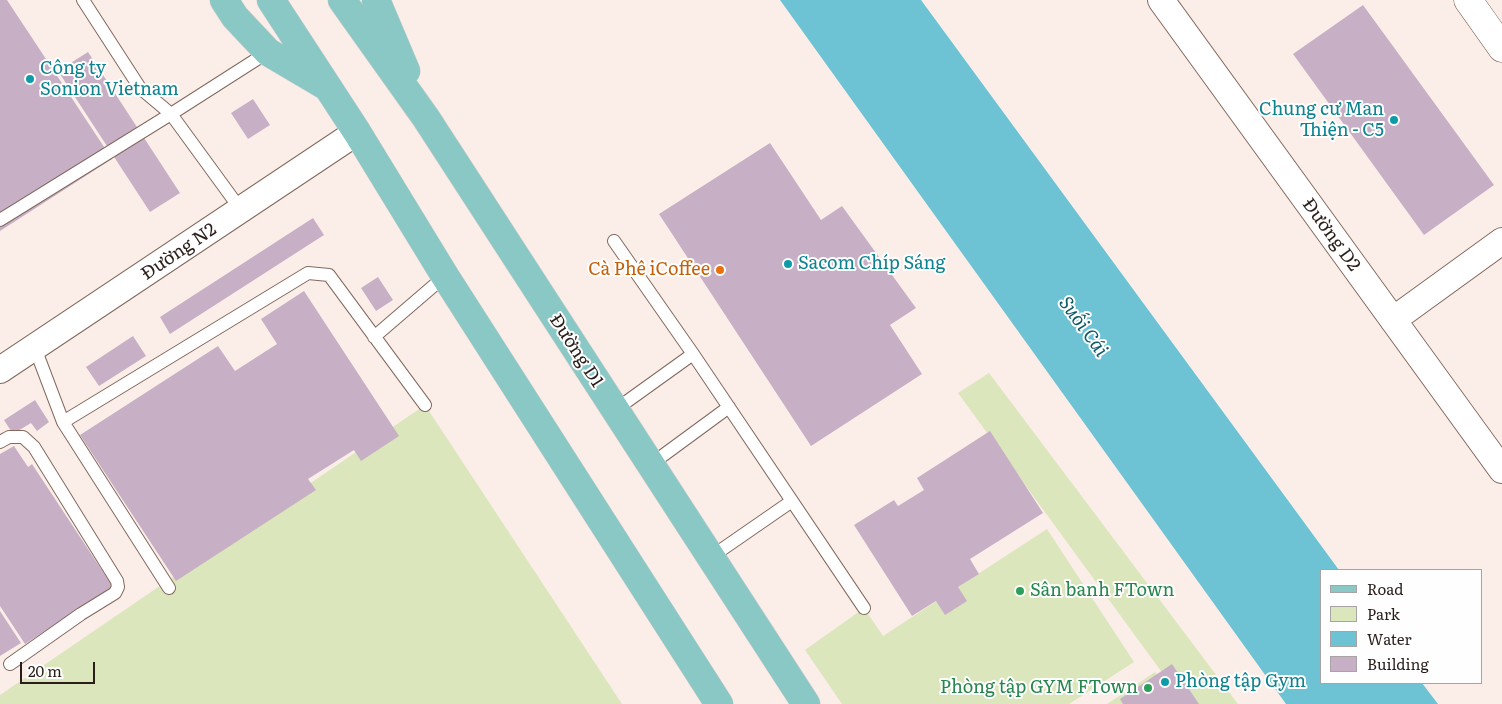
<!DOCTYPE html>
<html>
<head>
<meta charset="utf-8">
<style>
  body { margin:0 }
  #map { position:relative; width:1502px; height:704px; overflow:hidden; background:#fbeee9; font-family:Literata,serif }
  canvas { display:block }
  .legend { position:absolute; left:1320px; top:569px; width:162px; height:115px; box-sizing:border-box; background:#fefefe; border:1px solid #a9a4a3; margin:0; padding:6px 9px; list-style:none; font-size:15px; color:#291e1a }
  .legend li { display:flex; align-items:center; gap:10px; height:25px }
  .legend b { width:25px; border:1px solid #a9a4a3 }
  .scale { position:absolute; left:20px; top:662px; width:75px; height:22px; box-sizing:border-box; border:2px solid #291e1a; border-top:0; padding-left:6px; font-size:15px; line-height:18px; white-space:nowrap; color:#291e1a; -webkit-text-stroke:4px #fefefe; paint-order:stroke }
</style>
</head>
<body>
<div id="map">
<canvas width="1502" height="704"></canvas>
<ul class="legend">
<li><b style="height:6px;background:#89c8c4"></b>Road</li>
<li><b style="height:14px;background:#dbe6bc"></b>Park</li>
<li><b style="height:14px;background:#6dc3d4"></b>Water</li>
<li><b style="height:14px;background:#c7b0c5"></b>Building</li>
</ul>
<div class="scale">20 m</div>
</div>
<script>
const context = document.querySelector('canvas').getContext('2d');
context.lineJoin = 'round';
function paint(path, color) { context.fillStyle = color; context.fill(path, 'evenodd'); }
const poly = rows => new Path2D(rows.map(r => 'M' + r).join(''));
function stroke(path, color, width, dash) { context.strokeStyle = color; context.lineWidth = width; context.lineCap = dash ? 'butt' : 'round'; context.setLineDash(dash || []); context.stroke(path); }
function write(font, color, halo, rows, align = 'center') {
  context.font = font + ' Literata,serif'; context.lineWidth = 4; context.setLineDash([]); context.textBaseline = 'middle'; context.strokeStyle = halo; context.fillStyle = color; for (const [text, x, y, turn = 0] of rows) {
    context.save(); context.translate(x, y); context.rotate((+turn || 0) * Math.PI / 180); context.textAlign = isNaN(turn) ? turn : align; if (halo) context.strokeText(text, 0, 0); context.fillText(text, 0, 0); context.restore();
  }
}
paint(poly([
  [989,373,1238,704,1185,704,958,393],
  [425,405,622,704,0,704,0,695],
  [1047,529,1134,662,1069,704,842,704,805,650,864,608,883,636],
  [1155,672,1177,704,1107,704]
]), '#dbe6bc');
paint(poly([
  [780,0,921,0,1339,570,1321,570,1321,683,1422,683,1438,704,1286,704]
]), '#6dc3d4');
paint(poly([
  [0,0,7,0,112,159,0,231],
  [1363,5,1494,185,1424,235,1293,54],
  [88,52,180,193,150,212,58,71],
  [253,99,270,125,248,139,231,113],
  [770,143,821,220,842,206,916,308,890,325,922,374,811,446,659,214],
  [313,218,324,235,170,334,160,317],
  [378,277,393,300,376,311,361,288],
  [304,291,399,436,361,461,354,450,308,479,316,490,176,581,80,435,218,346,235,371,277,344,261,319],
  [133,336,146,356,99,386,86,367],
  [35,400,49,422,37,431,31,423,13,434,4,420],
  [990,431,1043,513,970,559,979,574,958,587,967,601,945,615,936,601,912,616,854,525,894,500,898,506,924,490,917,478],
  [14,446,28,467,32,464,113,587,25,644,0,606,0,454],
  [0,611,21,643,0,656],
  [1172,664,1199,704,1123,704,1120,699]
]), '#c7b0c5');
const service = poly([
  [83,0,140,88,171,114,268,52],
  [0,220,171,114,241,210],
  [614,241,693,354,864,608],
  [374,337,445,276],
  [35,348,63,422,169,588],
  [615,410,693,354],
  [63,422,308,273,329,275,425,405],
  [0,442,9,437,23,437,34,447,117,581,118,587,115,593,81,614,10,664],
  [650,465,729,407],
  [711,557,792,501]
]);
const minor = poly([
  [1161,0,1502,470],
  [1393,320,1502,241],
  [0,370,357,132]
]);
const tertiary = poly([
  [1468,0,1502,48]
]);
const primary = poly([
  [224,0,235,17,268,52,324,85],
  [271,0,357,132,445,276,719,704],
  [342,0,426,118,806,704],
  [376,0,406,71]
]);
stroke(service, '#83695e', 14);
stroke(minor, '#83695e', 28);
stroke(tertiary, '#83695e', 29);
stroke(primary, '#d0cecd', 29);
stroke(service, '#fff', 12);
stroke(minor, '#fff', 26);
stroke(tertiary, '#fff', 28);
stroke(primary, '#89c8c4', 28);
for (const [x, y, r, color] of [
  [30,79,5,"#0f9aa8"],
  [1394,120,5,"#0f9aa8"],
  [788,264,5,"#0f9aa8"],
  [720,270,5,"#e8710a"],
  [1020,591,5,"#2e9e5b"],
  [1165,682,5,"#0f9aa8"],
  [1148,688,5,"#2e9e5b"]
]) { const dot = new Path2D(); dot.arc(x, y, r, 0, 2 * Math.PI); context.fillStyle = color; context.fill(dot); stroke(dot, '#fefefe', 2); }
write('18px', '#0d838f', '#fefefe', [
  ["Công ty",40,69],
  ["Sonion Vietnam",40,90],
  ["Chung cư Man",1384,110,"right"],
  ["Thiện - C5",1384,131,"right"],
  ["Sacom Chíp Sáng",798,264],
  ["Phòng tập Gym",1175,682]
], 'left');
write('18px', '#291e1a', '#fefefe', [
  ["Đường D2",1331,235,54],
  ["Đường N2",179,252,-34],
  ["Đường D1",576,351,57]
]);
write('18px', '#c56008', '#fefefe', [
  ["Cà Phê iCoffee",710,270]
], 'right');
write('18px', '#27864d', '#fefefe', [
  ["Sân banh FTown",1030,591],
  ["Phòng tập GYM FTown",1138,688,"right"]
], 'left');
write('italic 19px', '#0d5965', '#fefefe', [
  ["Suối Cái",1083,327,54]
]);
</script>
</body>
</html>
